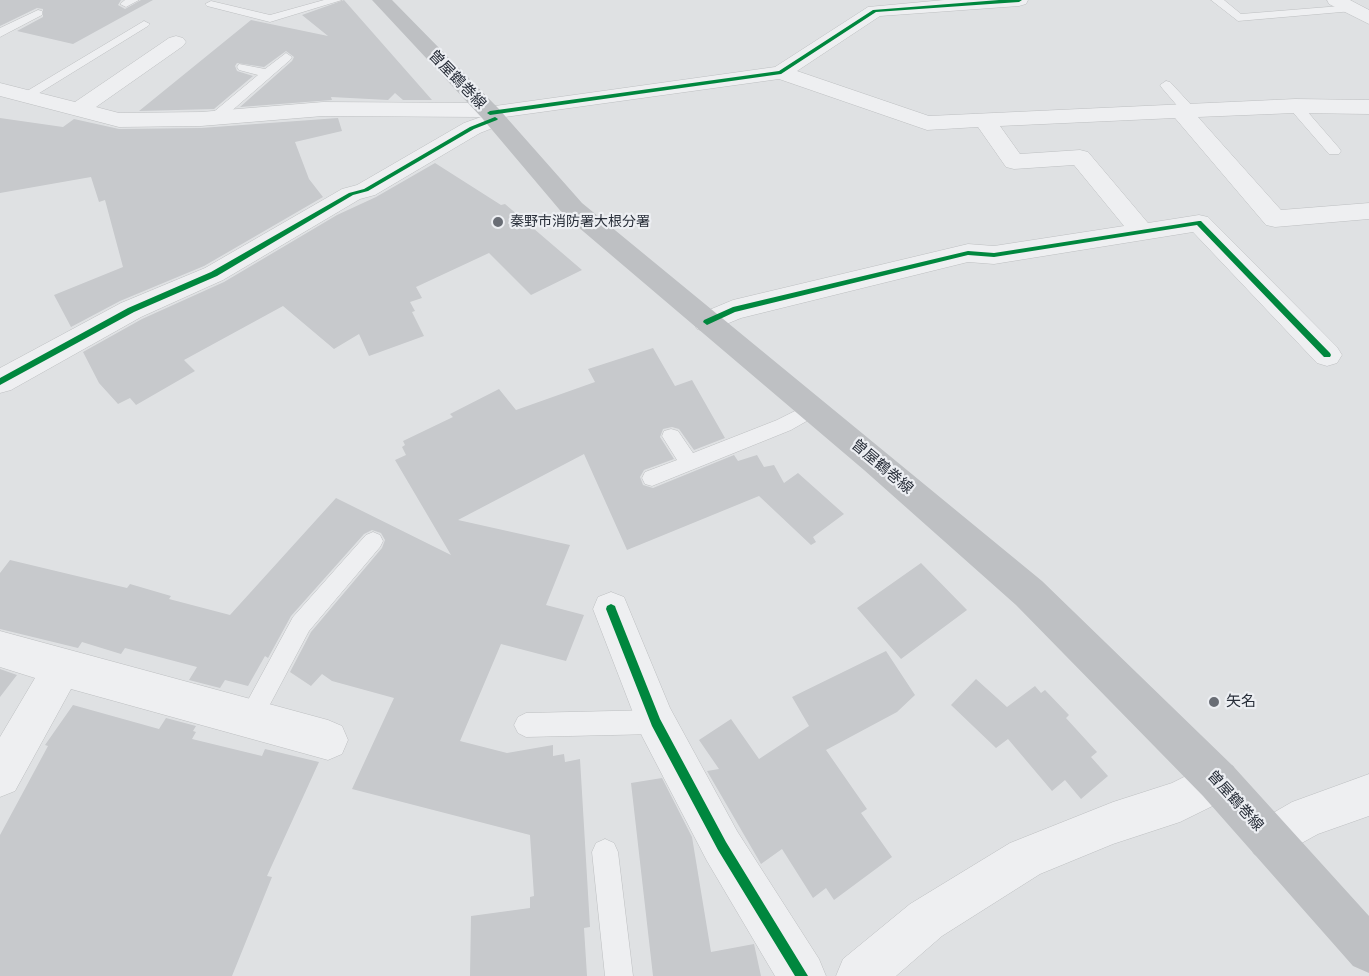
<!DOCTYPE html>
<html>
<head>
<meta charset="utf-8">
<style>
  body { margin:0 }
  canvas { display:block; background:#dfe1e3 }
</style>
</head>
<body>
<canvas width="1369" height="976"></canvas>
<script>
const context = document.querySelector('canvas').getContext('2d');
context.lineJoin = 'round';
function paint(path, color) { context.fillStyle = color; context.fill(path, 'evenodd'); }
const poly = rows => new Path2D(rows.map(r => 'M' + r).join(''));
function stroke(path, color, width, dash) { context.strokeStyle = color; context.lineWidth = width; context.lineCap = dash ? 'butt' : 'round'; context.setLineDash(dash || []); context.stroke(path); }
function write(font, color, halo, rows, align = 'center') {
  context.font = font + ' "Fira Sans Condensed","Noto Sans JP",sans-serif'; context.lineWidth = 4.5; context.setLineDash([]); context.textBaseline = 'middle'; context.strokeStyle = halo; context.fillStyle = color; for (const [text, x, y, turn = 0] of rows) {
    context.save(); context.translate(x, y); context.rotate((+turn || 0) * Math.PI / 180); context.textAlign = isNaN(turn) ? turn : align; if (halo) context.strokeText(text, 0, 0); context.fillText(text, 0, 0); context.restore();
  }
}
paint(poly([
  [0,0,121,0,118,5,125,9,141,0,153,0,73,44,17,31,43,17,43,9,37,8,0,26],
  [344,0,432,100,403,100,395,93,388,100,331,97,332,100,240,107,292,61,294,57,286,51,264,67,237,63,235,66,237,71,253,76,214,109,139,111,251,20,328,36,302,15],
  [0,118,63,127,74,119,119,129,201,128,338,118,342,131,295,142,309,179,323,197,204,266,120,301,71,327,54,295,123,267,105,200,99,202,91,177,0,193],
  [435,163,501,205,505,204,582,270,531,295,489,253,416,287,422,298,410,302,415,311,412,312,424,336,369,356,359,334,334,349,283,306,184,360,195,371,136,405,130,398,118,404,99,383,83,352,142,319,224,282,337,215,376,197],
  [653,348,675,386,692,380,725,438,694,450,679,429,672,427,663,429,660,437,674,459,644,470,640,477,643,485,653,488,734,455,738,461,757,455,764,467,774,465,784,483,798,473,844,514,813,537,816,542,811,545,759,496,627,550,584,454,458,520,570,545,546,605,584,615,566,661,501,644,460,741,507,753,553,745,553,756,564,754,565,762,580,759,590,927,584,928,587,976,470,976,471,916,530,908,530,897,534,896,530,835,352,789,394,698,332,681,322,674,311,686,290,672,311,632,382,548,385,540,381,533,372,530,364,534,291,616,268,658,265,656,248,686,225,680,220,688,189,680,197,667,125,648,121,654,82,642,78,648,0,629,0,573,10,560,127,588,130,584,171,596,169,599,230,615,336,498,451,555,395,460,406,455,402,447,405,445,403,441,453,417,450,414,499,389,516,410,595,382,588,369],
  [921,563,967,610,901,659,857,608],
  [886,651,915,695,897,712,826,750,867,809,861,813,892,857,834,900,826,888,813,898,782,849,761,864,707,771,719,769,699,740,731,719,759,759,809,726,792,697],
  [0,669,17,675,0,697],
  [976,679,1007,707,1035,686,1041,693,1045,690,1069,715,1066,718,1097,752,1091,757,1108,776,1081,799,1065,780,1052,791,1008,739,996,748,951,705],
  [73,705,159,729,166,718,196,726,193,731,196,732,192,739,262,756,265,749,319,762,267,876,272,877,232,976,0,976,0,835,48,746,45,745],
  [662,778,692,837,711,952,754,944,761,976,653,976,631,783]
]), '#c7c9cc');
const service = poly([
  [125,0,139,0,126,7,120,4,125,0],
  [324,0,342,0,270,22,207,6,205,4,211,1,270,15,324,0],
  [1211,0,1224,0,1241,14,1353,5,1359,8,1353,11,1238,21,1211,0],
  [38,10,42,11,42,15,0,37,0,28,38,10],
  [144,21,150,24,148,26,28,100,18,100,17,97,144,21],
  [286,53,292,57,290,60,220,121,210,121,208,118,210,115,258,75,239,70,237,67,239,64,265,69,286,53],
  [1166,81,1170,82,1196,110,1198,113,1196,116,1186,116,1162,88,1160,85,1166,81],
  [1295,102,1300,103,1339,148,1341,151,1339,154,1329,154,1290,109,1289,106,1295,102],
  [813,402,819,404,822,409,819,414,791,430,652,486,645,484,642,478,645,472,677,460,662,436,664,431,671,429,678,431,693,453,777,420,813,402],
  [373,532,380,535,383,541,380,547,309,631,258,727,250,731,242,727,238,719,242,711,293,617,366,535,373,532],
  [656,710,664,714,668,722,664,730,656,734,526,737,518,733,514,725,518,717,526,713,656,710],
  [605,839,614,843,618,852,633,976,605,976,592,852,596,843,605,839]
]);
const minor = poly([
  [944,0,1028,0,1026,4,1019,6,880,16,797,71,929,116,1295,99,1369,100,1369,114,1295,113,1198,117,1281,210,1369,203,1369,219,1275,227,1266,225,1175,118,1000,126,1020,154,1080,150,1088,152,1148,223,1199,215,1208,217,1337,347,1342,355,1337,363,1327,366,1317,363,1193,232,994,264,968,262,741,318,707,332,697,329,693,322,697,315,733,300,968,244,994,246,1124,226,1074,165,1014,169,1006,167,978,127,927,130,779,79,505,117,503,124,480,133,375,195,360,199,223,280,141,317,11,390,0,393,0,368,121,303,205,268,342,189,357,185,464,123,481,117,323,116,201,126,119,127,0,96,0,83,75,102,169,38,176,36,183,38,186,42,183,46,96,107,119,113,201,112,323,102,487,103,495,106,775,67,868,7,944,0],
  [1327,0,1350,0,1369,10,1369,24,1329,4,1327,0],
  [611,592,624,597,670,708,737,831,819,959,826,976,775,976,707,861,642,736,593,609,598,597,611,592],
  [0,631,328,720,342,726,348,740,342,754,328,760,71,689,15,791,0,797,0,737,35,678,0,667,0,631],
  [1218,760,1233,766,1239,781,1233,796,1180,822,1113,844,1040,874,942,936,896,976,836,976,843,959,910,904,1010,843,1113,802,1172,783,1218,760],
  [1369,774,1369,816,1318,834,1269,861,1254,854,1247,839,1254,824,1292,802,1369,774]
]);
stroke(service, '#bdbfc1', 1);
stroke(minor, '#bdbfc1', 1);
paint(service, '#eeeff1');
paint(minor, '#eeeff1');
paint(poly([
  [372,0,392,0,498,108,582,203,1042,581,1233,766,1369,916,1369,973,1353,966,1203,796,1016,605,864,470,564,215,482,118,372,0]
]), '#bec0c3');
paint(poly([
  [999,0,1022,0,1019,2,876,12,781,74,490,115,487,113,490,111,779,71,873,10,999,0],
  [495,117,498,119,497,120,474,129,368,191,353,195,217,276,134,312,0,385,0,378,128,308,211,272,349,193,364,189,470,127,495,117],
  [1199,221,1201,221,1330,353,1331,355,1330,357,1324,357,1197,225,994,257,968,255,735,312,707,325,703,322,704,320,733,307,968,251,994,253,1199,221],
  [611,604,615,606,616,609,660,719,726,842,808,976,795,976,718,850,652,726,606,609,607,606,611,604]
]), '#00873e');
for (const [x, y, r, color] of [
  [498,222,6,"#696d75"],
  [1214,702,6,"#696d75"]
]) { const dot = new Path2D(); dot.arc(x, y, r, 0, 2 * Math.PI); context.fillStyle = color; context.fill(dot); stroke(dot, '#edeff3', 2); }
write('14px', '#292f3a', '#edeff3', [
  ["秦野市消防署大根分署",510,222]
], 'left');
write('15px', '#292f3a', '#edeff3', [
  ["曽屋鶴巻線",457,80,46],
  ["曽屋鶴巻線",882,467,40],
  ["曽屋鶴巻線",1235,801,48]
]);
write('15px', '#292f3a', '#edeff3', [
  ["矢名",1226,702]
], 'left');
</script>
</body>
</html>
